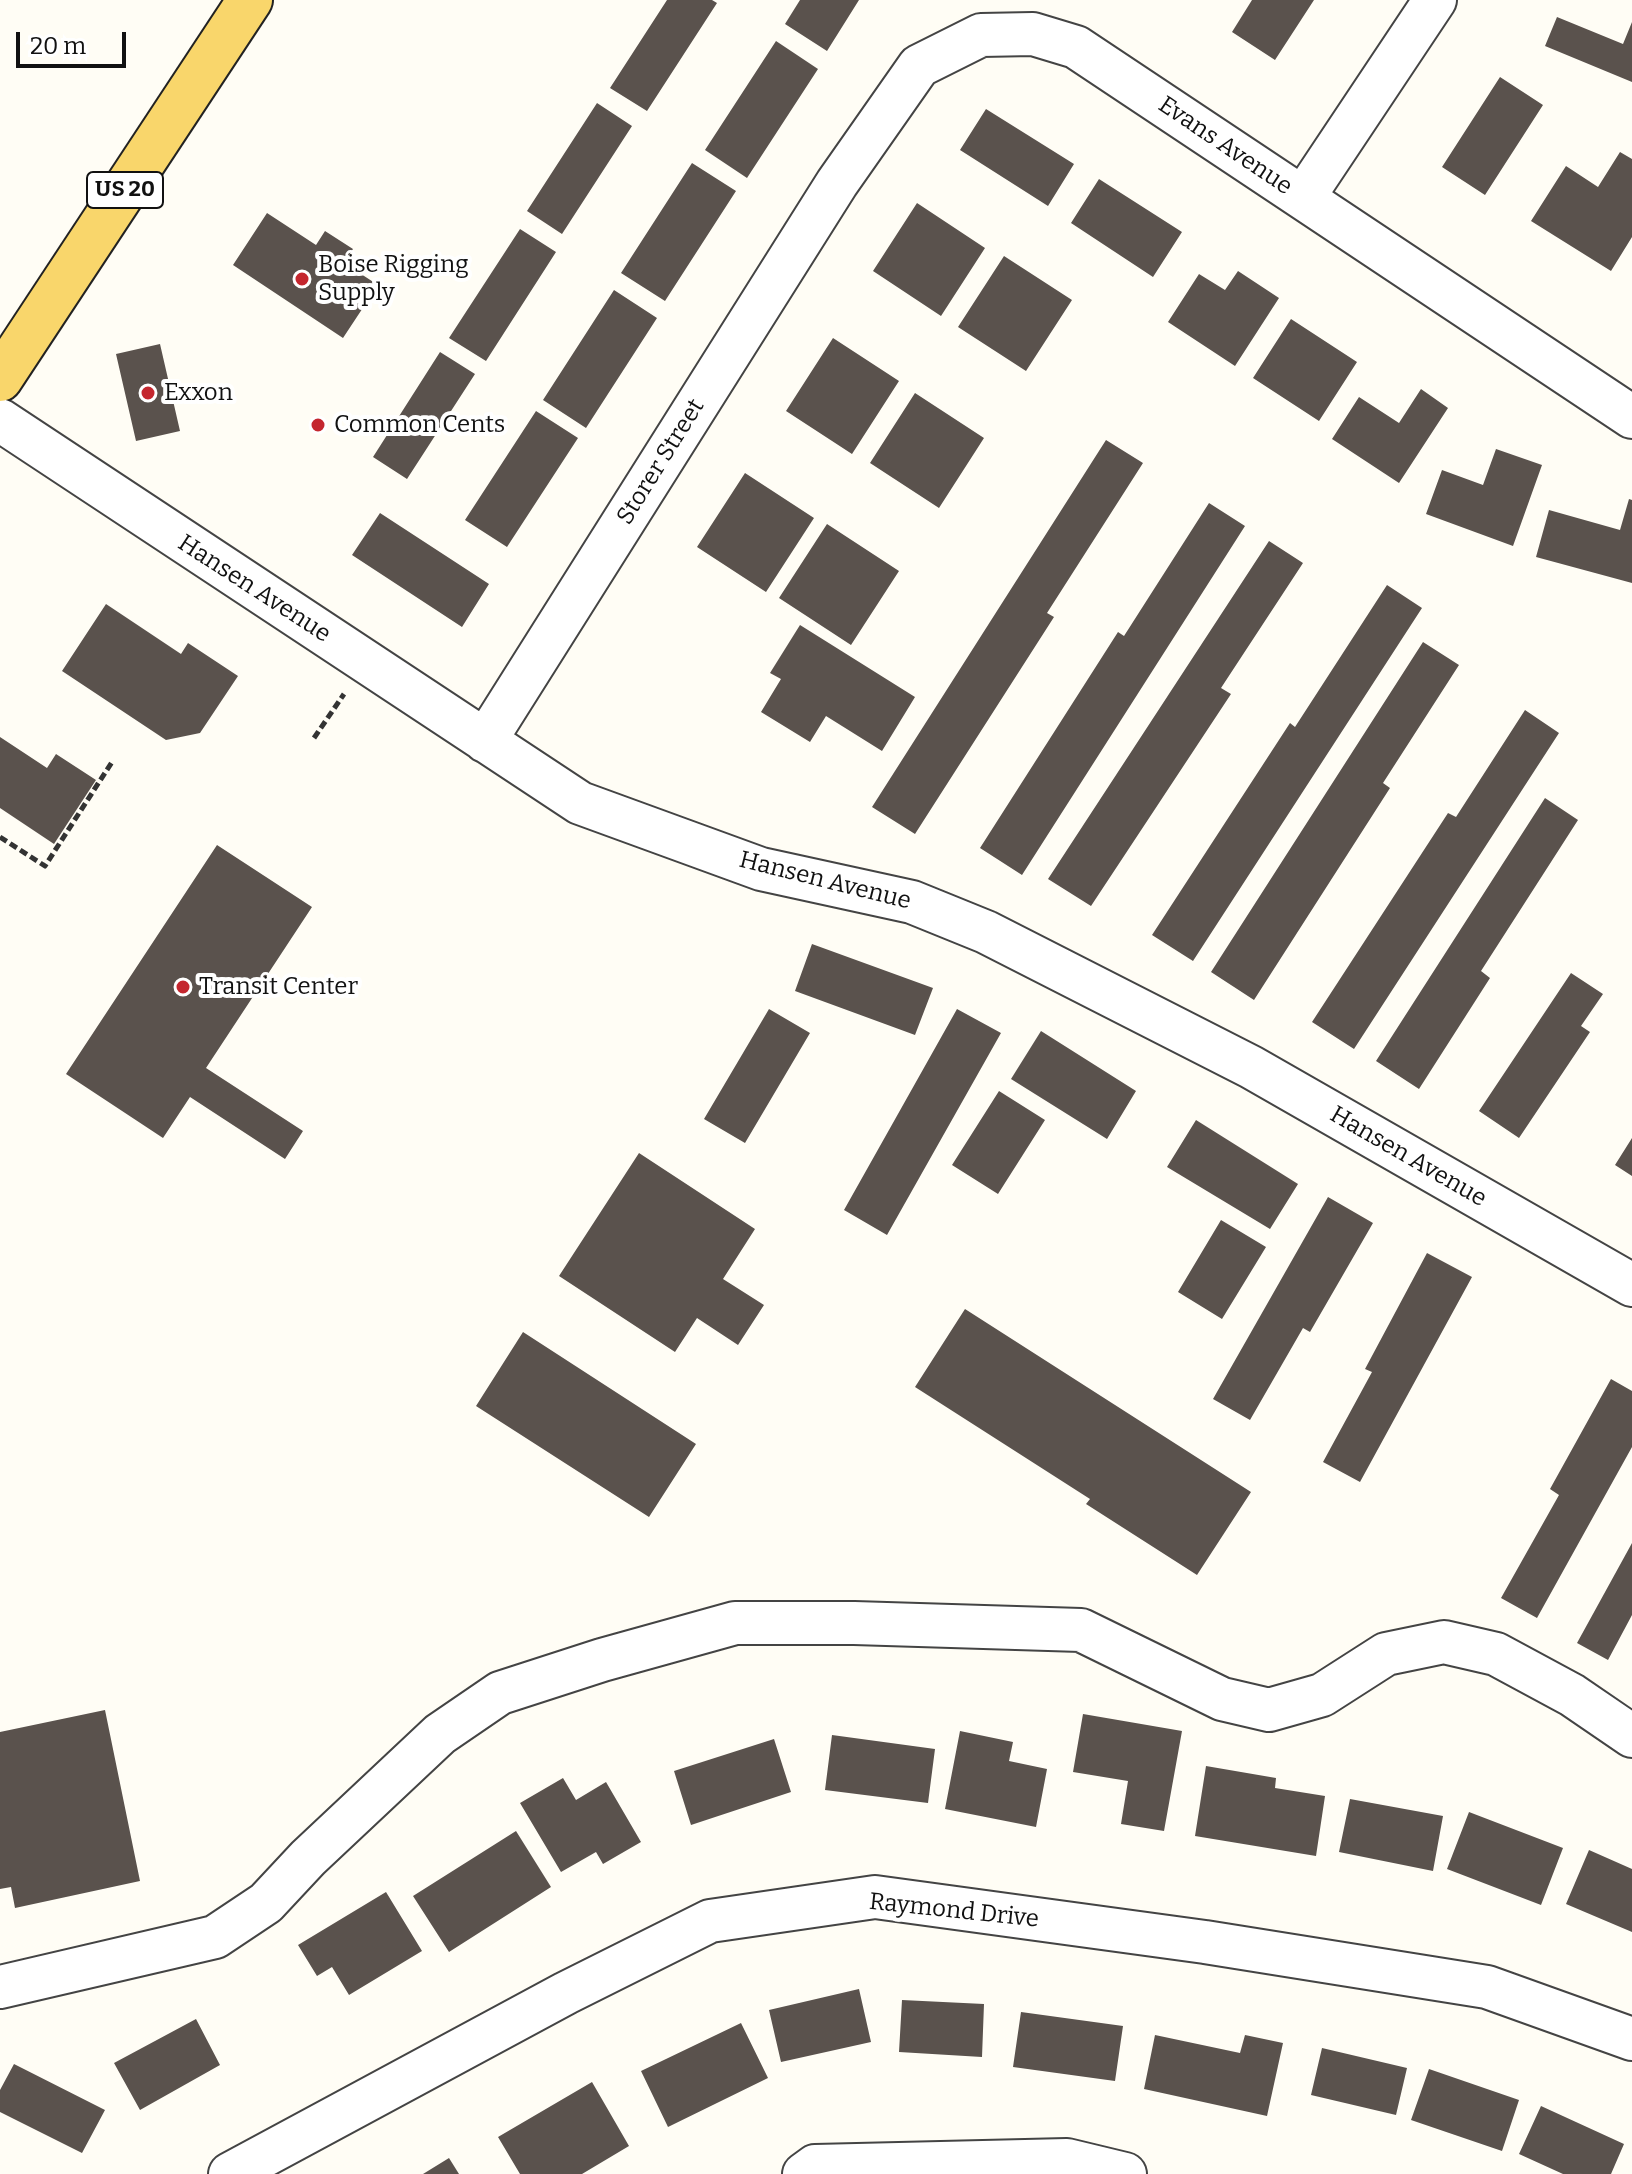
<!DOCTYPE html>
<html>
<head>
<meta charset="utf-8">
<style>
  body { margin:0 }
  #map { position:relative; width:1632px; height:2174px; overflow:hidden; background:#fffdf5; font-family:Bitter,serif }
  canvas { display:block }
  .scale { position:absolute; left:16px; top:32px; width:110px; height:36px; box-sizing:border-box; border:4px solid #111; border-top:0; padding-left:10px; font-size:24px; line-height:28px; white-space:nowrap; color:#111; -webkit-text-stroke:6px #fff; paint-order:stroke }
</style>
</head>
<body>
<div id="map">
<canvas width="1632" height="2174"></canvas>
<div class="scale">20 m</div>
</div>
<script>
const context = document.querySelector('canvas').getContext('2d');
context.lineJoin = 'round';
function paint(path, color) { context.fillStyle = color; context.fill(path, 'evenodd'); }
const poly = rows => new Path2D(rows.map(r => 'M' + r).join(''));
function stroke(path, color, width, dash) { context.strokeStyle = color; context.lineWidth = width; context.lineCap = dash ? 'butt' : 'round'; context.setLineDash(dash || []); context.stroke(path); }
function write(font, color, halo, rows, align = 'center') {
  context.font = font + ' Bitter,serif'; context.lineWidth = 8; context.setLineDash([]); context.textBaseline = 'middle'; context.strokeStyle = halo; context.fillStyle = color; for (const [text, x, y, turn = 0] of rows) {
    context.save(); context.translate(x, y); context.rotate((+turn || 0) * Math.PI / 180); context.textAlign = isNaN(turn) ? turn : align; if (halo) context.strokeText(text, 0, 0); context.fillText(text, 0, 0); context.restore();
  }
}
paint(poly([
  [667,0,712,0,717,3,647,111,610,88],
  [800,0,859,0,827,51,785,24],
  [1252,0,1314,0,1275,60,1232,32],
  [1557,17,1623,44,1632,22,1632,82,1545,46],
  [776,41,818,69,747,178,705,150],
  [1500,77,1543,105,1485,195,1442,167],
  [597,103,632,126,562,234,527,211],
  [986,109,1074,164,1048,206,960,150],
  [1620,152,1632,159,1632,237,1611,271,1531,221,1566,166,1598,187],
  [692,163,736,191,665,301,621,273],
  [1099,179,1182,232,1153,277,1071,223],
  [917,203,985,248,941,316,873,271],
  [267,213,316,245,325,231,353,249,344,263,378,285,343,338,233,265],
  [520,229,556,252,486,361,449,338],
  [1004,256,1072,300,1026,371,958,327],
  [1238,271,1279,298,1235,366,1168,322,1199,274,1225,290],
  [614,290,657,318,586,428,543,400],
  [1291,319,1357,362,1319,421,1253,378],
  [833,338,899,381,852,454,786,411],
  [160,344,180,431,136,441,116,354],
  [440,352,475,374,407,479,373,457],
  [1421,389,1448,408,1399,483,1332,439,1359,397,1399,423],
  [915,393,984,438,939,508,870,463],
  [536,411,578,438,507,547,465,520],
  [1106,440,1143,463,1047,613,1054,617,915,834,872,807],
  [1496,449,1542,465,1513,546,1426,514,1442,470,1483,485],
  [745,473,814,518,766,592,697,547],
  [1629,499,1632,500,1632,583,1536,557,1549,510,1620,530],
  [1209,503,1245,526,1022,875,980,848,1118,632,1124,636],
  [380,513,489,584,462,627,352,555],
  [827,524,899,571,851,645,779,598],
  [1269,541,1303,563,1221,688,1231,694,1091,906,1048,879],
  [1387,585,1422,608,1193,961,1152,935,1290,723,1295,727],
  [106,604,181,654,188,643,238,676,200,733,166,740,62,671],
  [800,625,915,697,882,751,826,716,810,742,761,712,781,679,770,673],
  [1423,642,1459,665,1383,783,1390,788,1254,1000,1211,972],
  [1525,710,1559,733,1354,1049,1312,1022,1448,813,1456,817],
  [0,737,47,768,56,754,96,780,54,844,0,808],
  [1545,798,1578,820,1481,971,1490,978,1419,1089,1376,1061],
  [217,845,312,907,206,1068,303,1131,285,1159,190,1097,163,1138,66,1074],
  [812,944,933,988,915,1035,795,991],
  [1571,973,1603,994,1581,1026,1590,1032,1519,1138,1479,1111],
  [769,1009,810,1033,745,1143,704,1119],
  [957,1009,1001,1033,887,1235,844,1210],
  [1041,1031,1136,1091,1107,1139,1011,1079],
  [999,1091,1045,1120,998,1194,952,1165],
  [1196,1120,1298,1184,1270,1229,1167,1167],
  [1632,1138,1632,1176,1615,1165],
  [639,1153,755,1229,723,1279,764,1305,738,1345,697,1318,675,1352,559,1276],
  [1328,1197,1373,1223,1310,1332,1303,1328,1250,1420,1213,1399],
  [1221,1220,1266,1247,1222,1319,1178,1292],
  [1427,1253,1472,1277,1360,1482,1323,1462,1372,1372,1365,1369],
  [965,1309,1251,1492,1197,1575,1086,1504,1090,1499,915,1387],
  [523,1332,696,1444,649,1517,476,1406],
  [1611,1379,1632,1391,1632,1447,1537,1618,1501,1598,1559,1495,1550,1489],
  [1632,1543,1632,1615,1608,1660,1577,1643],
  [105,1710,140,1881,15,1908,11,1887,0,1889,0,1732],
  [1083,1714,1182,1731,1164,1831,1121,1824,1128,1781,1073,1772],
  [960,1731,1013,1742,1009,1761,1047,1769,1036,1827,945,1809],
  [832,1735,935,1749,928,1803,825,1790],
  [774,1739,791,1792,691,1825,674,1771],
  [1206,1766,1276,1778,1275,1788,1325,1796,1316,1856,1195,1836],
  [563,1778,576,1800,606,1782,641,1842,603,1864,596,1852,561,1872,520,1803],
  [1350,1799,1443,1816,1433,1871,1339,1852],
  [1469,1812,1563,1848,1541,1905,1447,1869],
  [516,1831,551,1887,449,1952,413,1896],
  [1589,1850,1632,1869,1632,1932,1566,1904],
  [386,1892,422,1951,349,1995,332,1967,317,1976,298,1945],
  [859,1989,871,2042,781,2062,769,2010],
  [902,2000,984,2004,982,2057,899,2052],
  [1021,2012,1123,2026,1115,2081,1013,2067],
  [196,2019,220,2065,140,2110,114,2063],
  [741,2023,768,2078,668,2127,641,2071],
  [1155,2035,1240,2053,1245,2035,1283,2043,1267,2116,1144,2089],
  [1322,2048,1407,2068,1396,2115,1311,2095],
  [14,2064,105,2110,82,2153,0,2112,0,2090],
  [1429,2069,1519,2100,1502,2151,1411,2120],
  [592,2082,629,2146,582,2174,520,2174,498,2137],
  [1541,2106,1624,2144,1611,2174,1563,2174,1519,2154],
  [449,2158,459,2174,423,2174]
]), '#5a524d');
const minor = poly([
  [1303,198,1435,0],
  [0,420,580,803,761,869,912,902,986,932,1251,1067,1632,1285],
  [485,741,837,183,919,66,981,35,1033,34,1076,47,1632,417],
  [0,1987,215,1937,266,1903,308,1858,440,1734,500,1693,602,1660,735,1623,854,1623,1081,1630,1222,1699,1269,1710,1322,1695,1386,1654,1444,1642,1496,1654,1572,1695,1632,1736],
  [230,2174,566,1993,710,1921,875,1897,1205,1942,1487,1987,1632,2039],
  [804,2174,815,2166,1067,2160,1125,2174]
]);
const major = poly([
  [0,379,250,0]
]);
stroke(minor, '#444', 46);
stroke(major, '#222', 48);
stroke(poly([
  [314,738,344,694],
  [0,837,45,866,112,762]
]), '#333', 5, [8, 4]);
stroke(minor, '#fff', 42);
stroke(major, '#f9d66b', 44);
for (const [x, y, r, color] of [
  [302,279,8,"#c4262e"],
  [148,393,8,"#c4262e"],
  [318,425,8,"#c4262e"],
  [183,987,8,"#c4262e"]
]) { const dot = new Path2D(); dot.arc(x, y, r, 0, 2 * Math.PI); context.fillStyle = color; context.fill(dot); stroke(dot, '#fff', 3); }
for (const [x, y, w] of [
  [125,190,76]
]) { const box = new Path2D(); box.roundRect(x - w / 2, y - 18, w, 36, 6); context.fillStyle = '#fff'; context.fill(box); stroke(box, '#111', 2); }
write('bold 22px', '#111', null, [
  ["US 20",125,190]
]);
write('24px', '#111', '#fff', [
  ["Evans Avenue",1225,146,34],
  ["Storer Street",661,462,-58],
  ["Hansen Avenue",254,589,33],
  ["Hansen Avenue",825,881,14],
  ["Hansen Avenue",1408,1157,30],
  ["Raymond Drive",954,1911,6]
]);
write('24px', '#111', '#fff', [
  ["Boise Rigging",318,265],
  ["Supply",318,293],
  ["Exxon",164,393],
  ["Common Cents",334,425],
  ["Transit Center",199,987]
], 'left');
</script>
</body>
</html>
